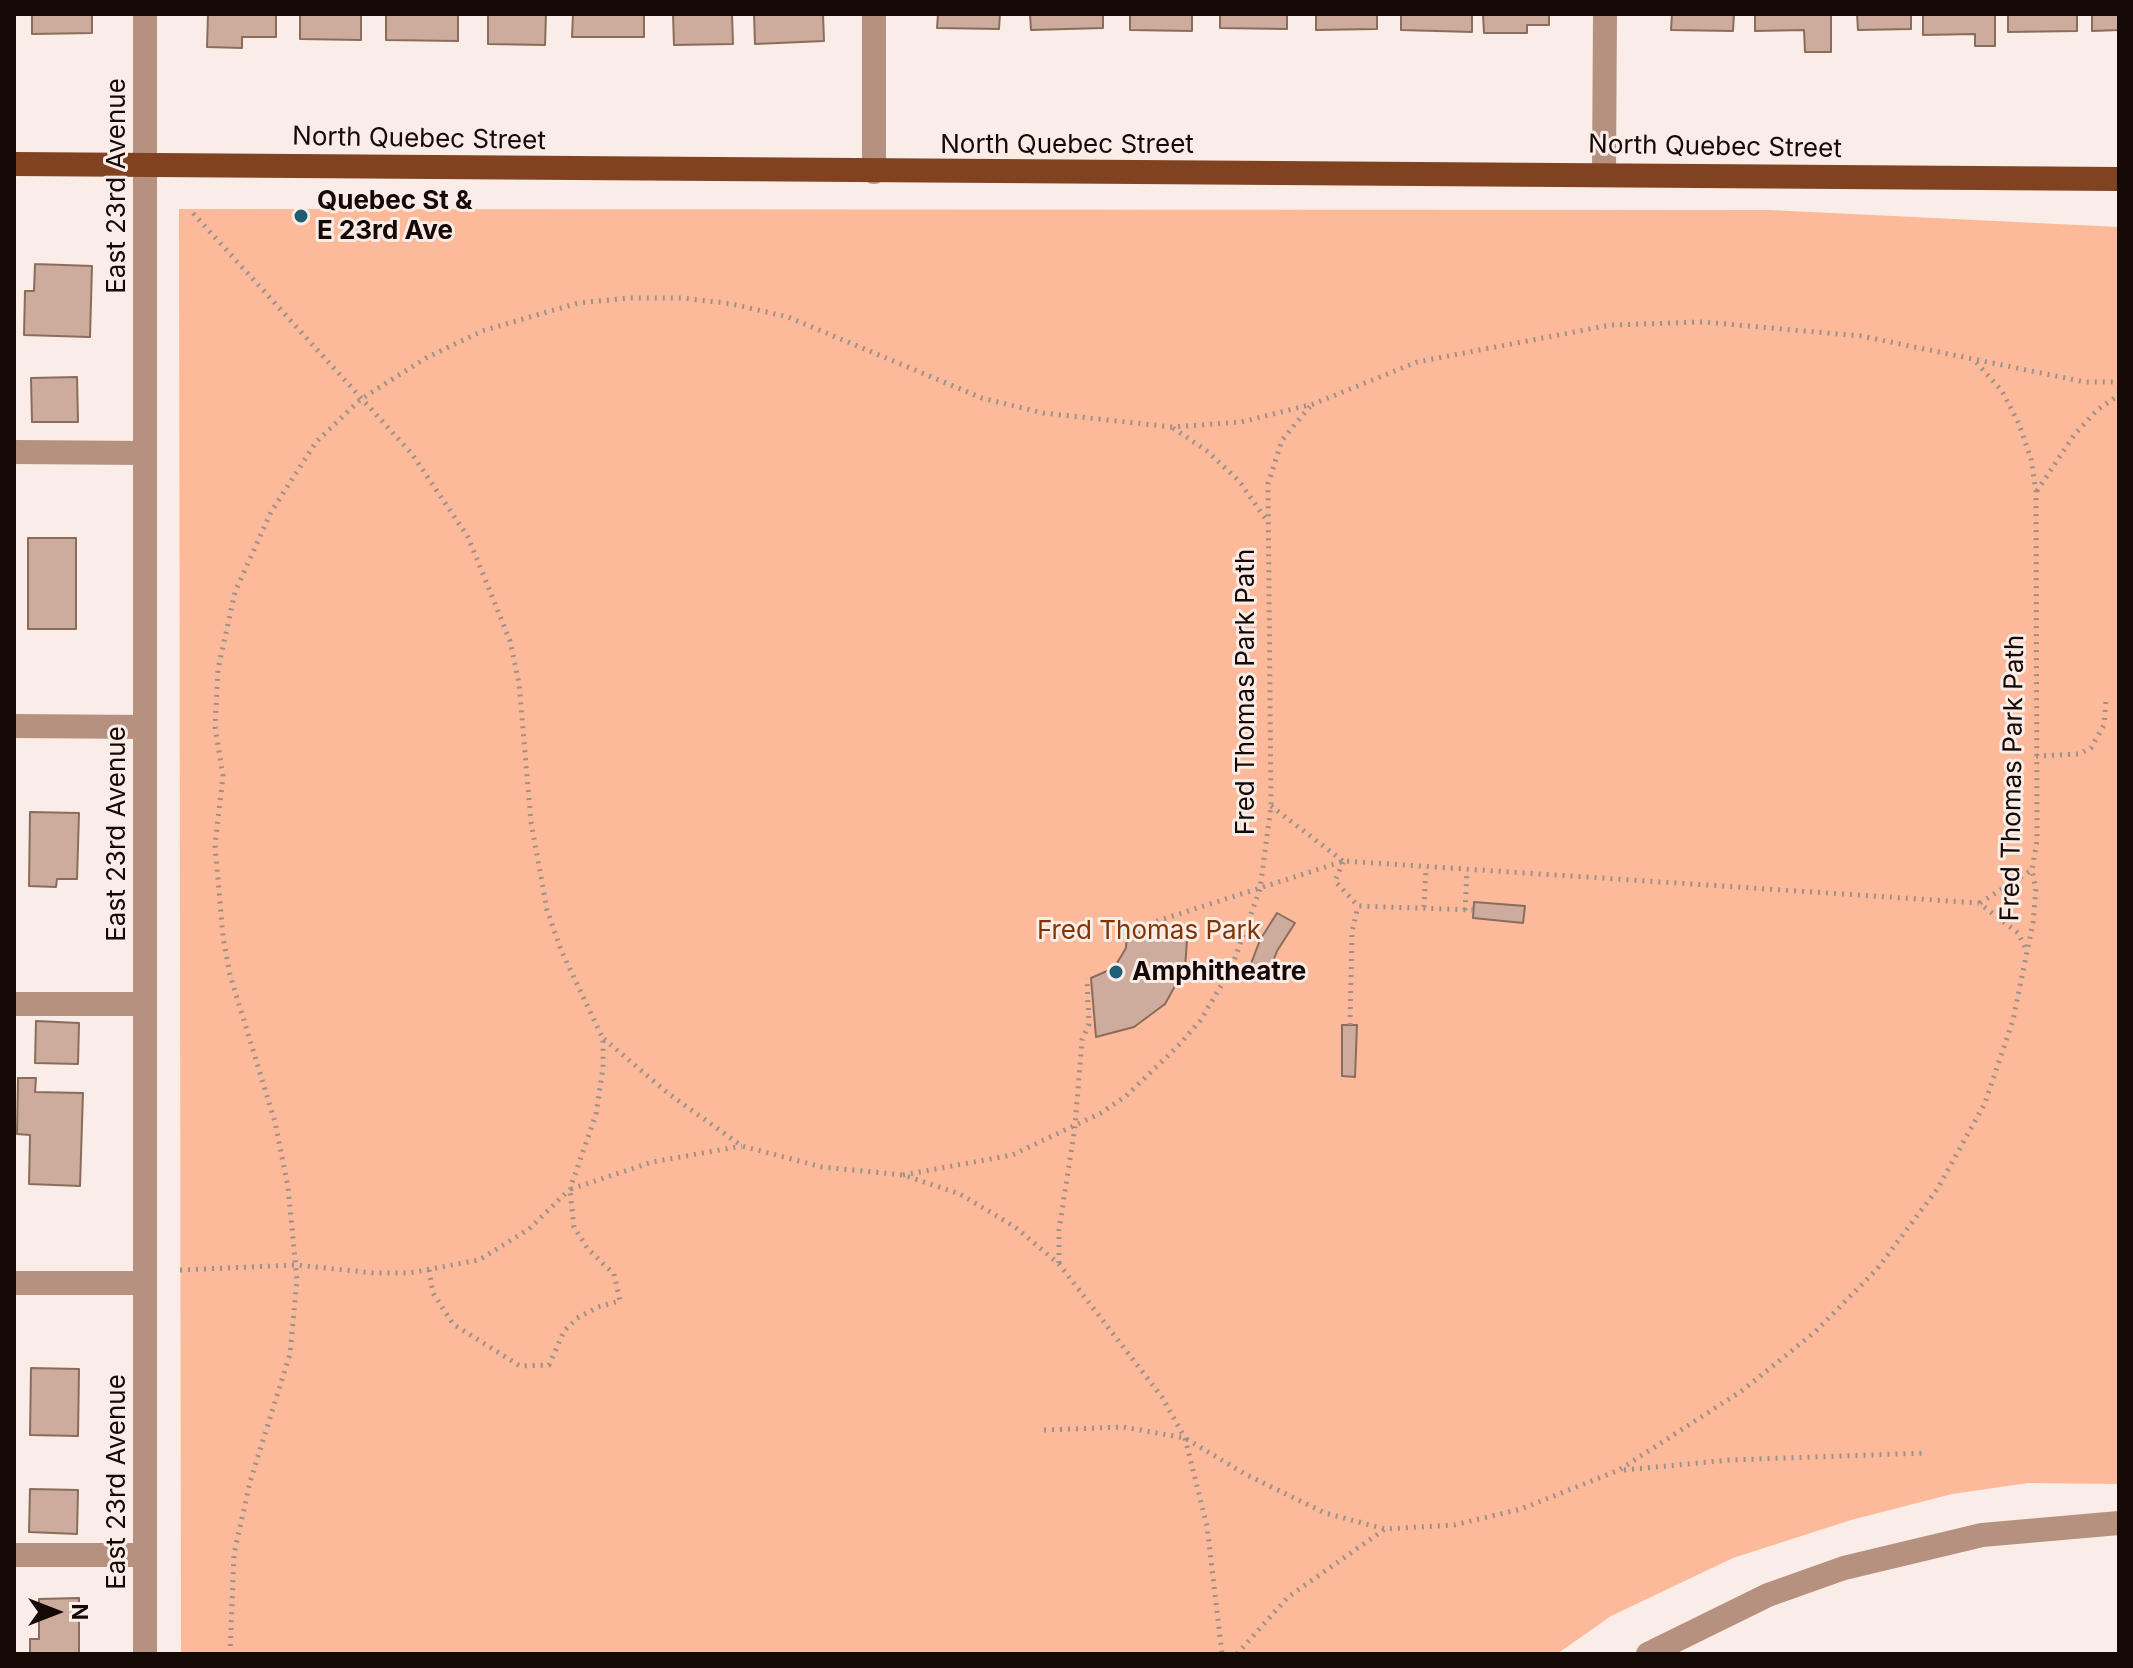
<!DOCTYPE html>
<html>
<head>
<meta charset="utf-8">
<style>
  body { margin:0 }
  #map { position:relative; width:2133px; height:1668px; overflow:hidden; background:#faece6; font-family:Inter,sans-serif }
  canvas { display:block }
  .frame { position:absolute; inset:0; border:16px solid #140905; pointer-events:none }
  .north { position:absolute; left:16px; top:1572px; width:80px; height:80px; -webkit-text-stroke:6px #faece6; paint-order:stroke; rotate:90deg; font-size:22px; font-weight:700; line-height:32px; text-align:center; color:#140905 }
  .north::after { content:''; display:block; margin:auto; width:28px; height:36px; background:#140905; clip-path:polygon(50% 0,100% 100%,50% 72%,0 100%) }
</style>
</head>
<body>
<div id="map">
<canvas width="2133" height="1668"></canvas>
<div class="frame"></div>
<div class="north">N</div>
</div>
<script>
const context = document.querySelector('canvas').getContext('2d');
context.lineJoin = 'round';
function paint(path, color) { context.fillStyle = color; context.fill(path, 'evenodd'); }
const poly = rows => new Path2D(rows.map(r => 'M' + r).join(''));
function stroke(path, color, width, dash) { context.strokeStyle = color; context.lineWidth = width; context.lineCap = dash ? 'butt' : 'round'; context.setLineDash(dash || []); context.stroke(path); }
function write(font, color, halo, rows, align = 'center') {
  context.font = font + ' Inter,sans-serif'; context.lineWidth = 6; context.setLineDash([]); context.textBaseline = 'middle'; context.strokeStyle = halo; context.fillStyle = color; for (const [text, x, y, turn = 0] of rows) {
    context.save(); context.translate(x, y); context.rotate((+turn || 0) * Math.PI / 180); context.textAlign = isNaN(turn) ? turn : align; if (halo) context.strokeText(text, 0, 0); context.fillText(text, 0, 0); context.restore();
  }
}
paint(poly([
  [179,209,1769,210,2119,227,2119,1484,2028,1483,1952,1494,1851,1520,1733,1558,1611,1616,1557,1654,181,1654]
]), '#fcba9a');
const building = poly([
  [32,14,92,14,92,33,32,34,32,14],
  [208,14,276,14,276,37,242,37,242,48,207,47,208,14],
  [300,14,361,14,361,40,300,39,300,14],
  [386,14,458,14,458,41,386,40,386,14],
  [488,14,546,14,545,45,488,44,488,14],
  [573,14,644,14,644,37,572,37,573,14],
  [673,14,732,14,733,44,674,45,673,14],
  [754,14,823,14,824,41,755,44,754,14],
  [938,14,1000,14,999,29,937,28,938,14],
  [1030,14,1103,14,1103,28,1031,30,1030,14],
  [1130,14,1192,14,1192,31,1130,30,1130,14],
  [1220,14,1287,14,1287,29,1220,28,1220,14],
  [1316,14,1377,14,1377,29,1316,30,1316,14],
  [1401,14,1472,14,1472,32,1401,30,1401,14],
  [1483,14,1549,14,1549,25,1527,25,1527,33,1484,33,1483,14],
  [1672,14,1734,14,1733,31,1671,30,1672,14],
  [1755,14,1831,14,1831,52,1805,52,1804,30,1755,31,1755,14],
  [1857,14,1911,14,1911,29,1858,30,1857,14],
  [1923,14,1995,14,1995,46,1975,46,1975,34,1923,35,1923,14],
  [2008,14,2077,14,2077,31,2008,32,2008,14],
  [2092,14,2119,14,2119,30,2092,31,2092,14],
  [35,264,92,266,90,337,24,335,25,291,34,291,35,264],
  [77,377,78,422,32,422,31,378,77,377],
  [28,538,76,538,76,629,28,629,28,538],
  [30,812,79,813,77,879,57,879,56,887,29,886,30,812],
  [1474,902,1525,906,1523,923,1473,918,1474,902],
  [1277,913,1295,923,1277,951,1266,980,1247,974,1260,940,1277,913],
  [1188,926,1185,968,1165,1004,1134,1027,1096,1037,1091,978,1114,968,1126,948,1127,934,1188,926],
  [36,1021,79,1023,78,1064,35,1063,36,1021],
  [1342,1025,1357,1025,1355,1077,1342,1076,1342,1025],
  [18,1078,36,1078,35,1092,83,1093,80,1186,29,1184,30,1135,17,1134,18,1078],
  [31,1368,79,1369,78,1436,30,1435,31,1368],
  [30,1489,78,1490,77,1534,29,1532,30,1489],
  [79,1598,79,1654,30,1654,30,1639,39,1639,39,1599,79,1598]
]);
paint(building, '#cdac9d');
stroke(building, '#8a6c5d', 2);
stroke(poly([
  [1173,428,1207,451,1239,481,1265,518],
  [2037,491,2074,435,2097,410,2119,395],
  [2036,756,2079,754,2091,748,2104,725,2106,699],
  [1271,806,1343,861],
  [1343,862,1335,881,1358,906,1473,910],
  [1980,903,2032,870],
  [1424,907,1426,868],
  [1465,910,1467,871],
  [1126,931,1344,861,1979,903,2018,933,2026,949],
  [1350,1025,1352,932,1358,906],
  [604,1039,669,1094,742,1146,822,1167,903,1175,960,1194,1015,1227,1059,1264,1162,1397,1185,1438,1207,1526,1222,1654],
  [903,1175,1012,1155,1101,1113,1126,1096,1178,1046,1200,1021,1231,969,1260,889,1271,806,1268,484,1282,440,1312,404],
  [571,1189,652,1162,742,1146],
  [1059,1263,1059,1230,1075,1127,1082,1040,1089,1024,1087,978],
  [180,1270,296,1265,374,1273,409,1273,479,1260,529,1229,570,1189,596,1114,603,1068,603,1039,561,950,547,910,531,822,519,683,510,641,468,537,412,454,191,211],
  [429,1270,433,1293,453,1324,520,1366,549,1365,564,1331,577,1318,598,1307,620,1301,614,1274,588,1249,574,1227,570,1190],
  [1044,1430,1123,1427,1185,1438,1245,1474,1325,1513,1385,1529,1454,1525,1521,1509,1619,1470,1743,1390,1815,1332,1877,1269,1938,1188,1985,1103,2013,1020,2033,923,2036,889,2032,870,2037,841,2036,492,2031,459,2019,424,2002,391,1976,362],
  [1624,1470,1729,1460,1927,1453],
  [230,1654,234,1554,250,1482,290,1354,297,1280,288,1187,275,1122,230,975,223,937,215,845,223,776,215,727,218,669,235,592,271,512,316,442,361,399,426,358,482,331,578,303,629,298,683,298,732,304,788,317,982,398,1043,413,1172,427,1241,422,1313,404,1417,362,1611,325,1703,322,1861,336,2085,382,2119,382],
  [1237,1654,1288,1597,1385,1529]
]), '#9d908b', 5, [2, 6]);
stroke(poly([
  [145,14,145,1654],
  [874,14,874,172],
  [1604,174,1605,14],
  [14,452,145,453],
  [14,726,145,727],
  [14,1004,145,1004],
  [14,1283,145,1283],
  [14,1555,145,1555],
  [1648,1654,1768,1595,1844,1568,1982,1535,2119,1523]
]), '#b69180', 24);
stroke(poly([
  [14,164,2119,179]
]), '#804221', 24);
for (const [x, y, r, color] of [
  [301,216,8,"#205e75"],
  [1116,972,8,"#205e75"]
]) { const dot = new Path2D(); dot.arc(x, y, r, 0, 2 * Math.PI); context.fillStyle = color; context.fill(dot); stroke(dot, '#faece6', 3); }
write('26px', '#140905', '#faece6', [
  ["North Quebec Street",419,139,1],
  ["North Quebec Street",1067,145],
  ["North Quebec Street",1715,147,1],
  ["East 23rd Avenue",117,186,-90],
  ["Fred Thomas Park Path",1246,692,-90],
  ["Fred Thomas Park Path",2013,778,-89],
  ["East 23rd Avenue",117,834,-90],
  ["East 23rd Avenue",117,1482,-90]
]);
write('bold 26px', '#140905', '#faece6', [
  ["Quebec St &",317,201],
  ["E 23rd Ave",317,231],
  ["Amphitheatre",1132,972]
], 'left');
write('26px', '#7f3503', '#faece6', [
  ["Fred Thomas Park",1149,931]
]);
</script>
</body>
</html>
